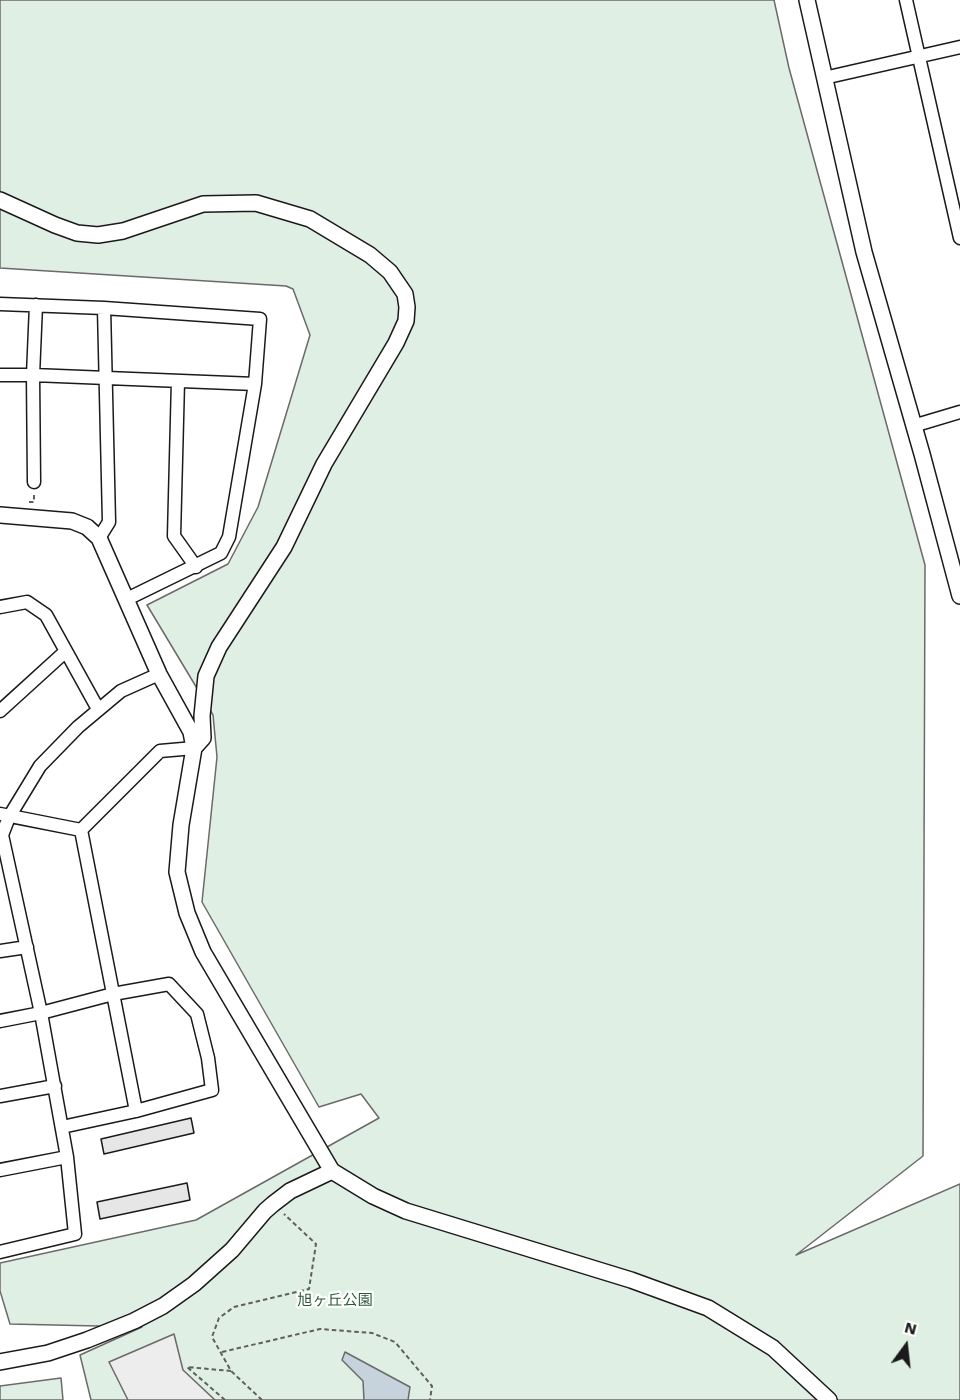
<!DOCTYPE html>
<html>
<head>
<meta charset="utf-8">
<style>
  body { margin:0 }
  #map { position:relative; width:960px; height:1400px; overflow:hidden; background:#fff; font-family:"Work Sans",sans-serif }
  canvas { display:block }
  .north { position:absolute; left:876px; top:1316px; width:60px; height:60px; -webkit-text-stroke:4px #fff; paint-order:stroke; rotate:15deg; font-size:16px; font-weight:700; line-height:24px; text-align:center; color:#1a1a1a }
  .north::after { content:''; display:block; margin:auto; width:21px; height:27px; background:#1a1a1a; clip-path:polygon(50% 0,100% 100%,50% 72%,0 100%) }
</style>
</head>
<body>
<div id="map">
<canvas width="960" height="1400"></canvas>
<div class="north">N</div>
</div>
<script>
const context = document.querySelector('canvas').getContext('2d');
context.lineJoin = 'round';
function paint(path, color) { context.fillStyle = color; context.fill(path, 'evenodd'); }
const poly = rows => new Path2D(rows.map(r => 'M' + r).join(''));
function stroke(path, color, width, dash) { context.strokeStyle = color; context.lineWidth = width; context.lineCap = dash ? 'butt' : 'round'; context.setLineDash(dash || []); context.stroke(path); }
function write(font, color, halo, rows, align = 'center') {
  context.font = font + ' "Work Sans","Noto Sans JP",sans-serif'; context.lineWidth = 4.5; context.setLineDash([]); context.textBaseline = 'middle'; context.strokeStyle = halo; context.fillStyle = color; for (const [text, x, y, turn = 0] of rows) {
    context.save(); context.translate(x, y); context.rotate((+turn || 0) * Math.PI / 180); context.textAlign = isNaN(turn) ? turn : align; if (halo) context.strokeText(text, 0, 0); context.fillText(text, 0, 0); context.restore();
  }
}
const green = poly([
  [0,0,774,0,789,68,925,565,923,1156,796,1255,960,1184,960,1400,91,1400,80,1355,142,1327,10,1324,0,1291,0,1263,196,1220,379,1118,361,1094,319,1107,202,902,217,757,213,715,147,605,228,564,258,507,310,335,293,289,286,286,0,268,0,0],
  [61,1378,63,1400,0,1400,0,1386,61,1378]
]);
paint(green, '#e0efe3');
stroke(green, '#6a6a6a', 1.5);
const parking = poly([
  [174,1334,183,1370,215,1400,128,1400,109,1362,174,1334]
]);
paint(parking, '#ededed');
stroke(parking, '#6a6a6a', 1.5);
const water = poly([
  [345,1352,410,1387,408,1400,364,1400,363,1381,342,1360,345,1352]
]);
paint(water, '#c6d2dc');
stroke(water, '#6a6a6a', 1.5);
const building = poly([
  [191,1118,194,1133,104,1154,101,1139,191,1118],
  [187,1183,190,1200,100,1219,97,1202,187,1183]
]);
paint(building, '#e6e6e6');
stroke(building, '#1a1a1a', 1.5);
const minor = poly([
  [906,0,960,238],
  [824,78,960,47],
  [0,304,104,308,260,319,255,384,229,537,221,553,127,599],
  [36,305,33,375,255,384],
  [0,375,33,375,34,482],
  [178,381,174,536,196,567],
  [913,426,960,412],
  [99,538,109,522,104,308],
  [0,607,27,602,46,615,98,709],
  [0,711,66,651],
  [0,814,81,830],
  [0,951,27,947],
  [0,1021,41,1013,113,994,169,984,197,1014,208,1058,212,1090,136,1111,62,1127],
  [0,1096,55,1086],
  [136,1111,81,830,160,751,194,748],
  [0,1170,67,1157],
  [0,1252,75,1234,67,1157,41,1013,2,835,9,817,40,766,78,727,121,691,159,674]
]);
const tertiary = poly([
  [807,0,864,252,922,454,960,596],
  [0,200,55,225,77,233,98,235,123,231,203,204,256,203,310,219,370,255,390,272,405,294,407,307,406,321,396,343,324,464,284,547,219,647,206,676,202,716,203,738,194,748],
  [0,515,72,521,87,527,99,538,159,674,191,732,194,748,181,825,177,872,187,913,203,952,332,1171,373,1196,406,1211,631,1280,708,1308,773,1348,829,1400],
  [0,1362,48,1353,87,1340,134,1321,163,1306,194,1284,232,1250,265,1211,273,1204,290,1191,332,1171]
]);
stroke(minor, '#1a1a1a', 15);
stroke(tertiary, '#1a1a1a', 18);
stroke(poly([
  [29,502,34,502,34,494],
  [222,1352,320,1329,372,1333,395,1342,432,1386,430,1400],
  [225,1400,187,1367,231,1371],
  [262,1400,231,1371,212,1337,219,1318,234,1307,309,1289,316,1244,284,1214]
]), '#5f5f5f', 2, [4.5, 3]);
stroke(minor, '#fff', 12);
stroke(tertiary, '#fff', 15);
write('15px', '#2b5a34', '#fff', [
  ["旭ヶ丘公園",335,1301]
]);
</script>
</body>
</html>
